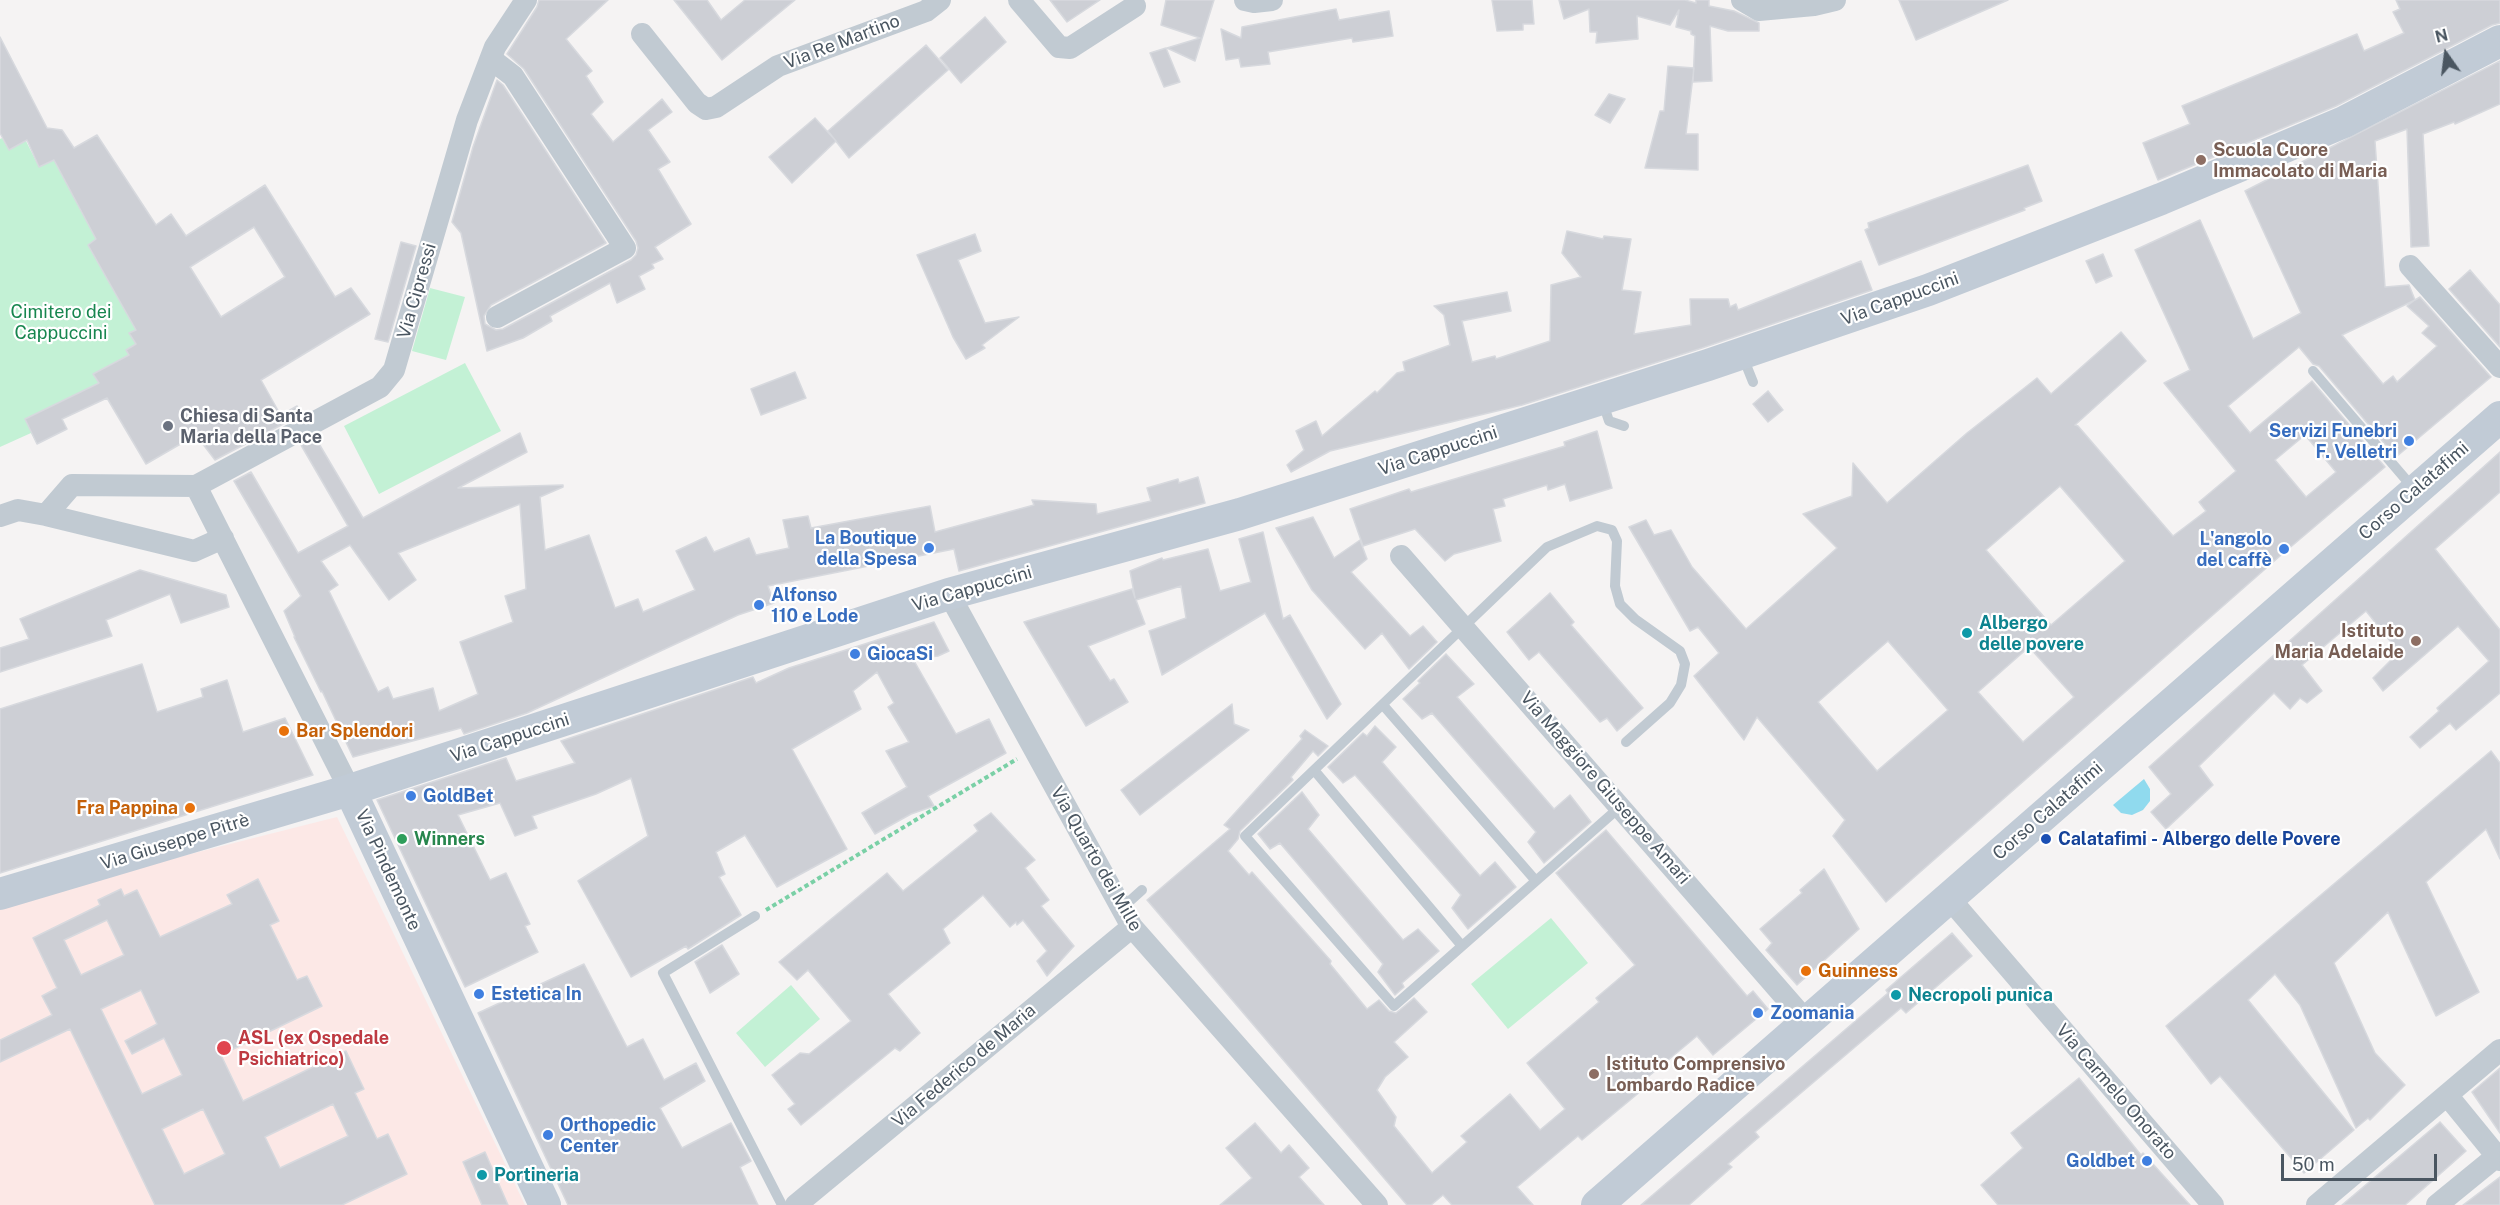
<!DOCTYPE html>
<html>
<head>
<meta charset="utf-8">
<style>
  body { margin:0 }
  #map { position:relative; width:2500px; height:1205px; overflow:hidden; background:#f5f3f3; font-family:"Public Sans",sans-serif }
  canvas { display:block }
  .north { position:absolute; left:2416px; top:24px; width:60px; height:60px; -webkit-text-stroke:4px #fff; paint-order:stroke; rotate:346deg; font-size:16px; font-weight:700; line-height:24px; text-align:center; color:#4a5661 }
  .north::after { content:''; display:block; margin:auto; width:21px; height:27px; background:#4a5661; clip-path:polygon(50% 0,100% 100%,50% 72%,0 100%) }
  .scale { position:absolute; left:2281px; top:1154px; width:156px; height:27px; box-sizing:border-box; border:3px solid #4a5661; border-top:0; padding-left:8px; font-size:18px; line-height:21px; white-space:nowrap; color:#4a5661; -webkit-text-stroke:4px #fff; paint-order:stroke }
</style>
</head>
<body>
<div id="map">
<canvas width="2500" height="1205"></canvas>
<div class="north">N</div>
<div class="scale">50 m</div>
</div>
<script>
const context = document.querySelector('canvas').getContext('2d');
context.lineJoin = 'round';
function paint(path, color) { context.fillStyle = color; context.fill(path, 'evenodd'); }
const poly = rows => new Path2D(rows.map(r => 'M' + r).join(''));
function stroke(path, color, width, dash) { context.strokeStyle = color; context.lineWidth = width; context.lineCap = dash ? 'butt' : 'round'; context.setLineDash(dash || []); context.stroke(path); }
function write(font, color, halo, rows, align = 'center') {
  context.font = font + ' "Public Sans",sans-serif'; context.lineWidth = 4.5; context.setLineDash([]); context.textBaseline = 'middle'; context.strokeStyle = halo; context.fillStyle = color; for (const [text, x, y, turn = 0] of rows) {
    context.save(); context.translate(x, y); context.rotate((+turn || 0) * Math.PI / 180); context.textAlign = isNaN(turn) ? turn : align; if (halo) context.strokeText(text, 0, 0); context.fillText(text, 0, 0); context.restore();
  }
}
paint(poly([
  [337,817,525,1205,0,1205,0,910,127,870]
]), '#fce8e6');
paint(poly([
  [2,138,9,150,26,141,39,167,54,160,96,239,88,245,136,330,129,333,136,344,126,350,129,355,94,374,106,396,62,419,67,429,37,444,31,433,0,447,0,139],
  [430,288,465,297,446,360,412,351],
  [465,363,501,431,379,494,344,426],
  [1551,918,1588,963,1508,1029,1471,984],
  [791,985,820,1019,765,1067,736,1033]
]), '#c3f1d5');
paint(poly([
  [2144,779,2150,789,2150,801,2143,810,2132,815,2121,813,2113,805]
]), '#90daee');
const building = poly([
  [539,0,608,0,566,39,592,71,586,76,603,102,591,114,613,142,662,99,672,112,648,130,670,162,658,169,691,224,655,247,663,259,652,264,654,268,639,276,645,289,617,303,610,283,550,316,552,321,523,338,487,351,461,233,452,222,473,147,497,80,503,85,606,243,491,305,484,316,485,324,496,330,503,329,631,260,636,255,638,248,636,241,524,69,507,54,537,7,539,0],
  [674,0,707,0,721,20,745,0,795,0,722,60,674,0],
  [1050,0,1100,0,1067,22,1050,0],
  [1166,0,1214,0,1195,61,1167,48,1200,38,1161,25,1166,0],
  [1492,0,1532,0,1534,24,1523,24,1523,30,1497,31,1492,0],
  [1559,0,1685,0,1696,3,1696,0,1709,0,1709,6,1734,11,1759,23,1759,31,1728,31,1710,26,1712,81,1693,82,1695,36,1691,34,1691,31,1676,27,1679,10,1670,25,1637,16,1638,39,1596,43,1597,32,1590,32,1589,9,1564,19,1559,0],
  [1899,0,2008,0,1916,40,1899,0],
  [2396,0,2500,0,2500,23,2492,25,2336,106,2158,180,2143,143,2190,124,2182,106,2357,34,2364,51,2404,33,2393,12,2400,9,2396,0],
  [1336,9,1339,20,1389,11,1393,36,1353,42,1352,38,1268,52,1270,64,1241,67,1239,58,1226,60,1221,29,1241,38,1242,27,1336,9],
  [985,17,1006,42,961,83,940,58,985,17],
  [0,37,47,128,62,130,74,148,97,135,156,225,171,214,186,236,265,185,335,297,351,288,370,314,261,380,285,423,215,460,196,435,146,464,107,398,62,419,67,429,37,444,25,419,99,383,93,374,129,355,126,350,136,344,129,333,136,330,88,245,96,239,54,160,39,167,27,140,9,150,0,133,0,37],
  [254,227,285,277,221,317,190,267,254,227],
  [926,45,948,70,849,158,828,131,926,45],
  [1166,48,1180,82,1164,87,1150,53,1166,48],
  [2500,61,2500,104,2455,124,2454,122,2423,134,2429,246,2411,247,2407,129,2375,141,2385,287,2409,285,2415,300,2420,297,2491,377,2396,457,2319,366,2313,364,2299,347,2228,406,2250,433,2312,381,2385,467,2280,556,1886,902,1833,836,1845,820,1757,717,1744,740,1694,676,1719,653,1698,627,1690,631,1629,527,1646,520,1654,535,1671,530,1692,567,1746,629,1837,548,1803,514,1852,496,1853,463,1887,503,1967,433,2037,378,2051,394,2121,332,2146,361,2075,425,2078,426,2173,536,2206,511,2199,502,2236,471,2164,383,2190,370,2135,250,2200,220,2253,339,2301,313,2245,191,2500,61],
  [2415,300,2407,306,2429,326,2422,333,2437,346,2397,382,2393,376,2383,384,2342,335,2415,300],
  [2305,435,2336,472,2306,497,2275,460,2305,435],
  [2060,486,2125,561,2051,625,1986,550,2060,486],
  [1888,641,1948,710,1877,771,1818,702,1888,641],
  [2029,647,2074,697,2023,742,1978,692,2029,647],
  [1668,66,1694,68,1686,134,1698,134,1698,170,1645,168,1660,111,1664,111,1668,66],
  [1609,94,1625,99,1610,123,1595,115,1609,94],
  [815,118,836,141,792,183,769,157,815,118],
  [2028,165,2042,201,2024,208,2025,210,1879,265,1865,230,1869,228,1868,223,2028,165],
  [1567,231,1603,239,1604,236,1631,239,1622,290,1641,292,1634,334,1691,325,1690,299,1728,299,1730,307,1736,304,1738,310,1861,261,1872,290,1702,348,1522,405,1330,451,1291,472,1287,465,1304,450,1296,431,1316,421,1322,436,1375,391,1377,393,1397,373,1405,371,1403,362,1450,345,1444,315,1434,306,1507,292,1511,311,1462,321,1472,362,1495,356,1496,359,1550,341,1551,285,1581,277,1562,253,1567,231],
  [975,234,981,251,958,260,985,323,1019,317,982,345,985,348,966,359,953,337,917,255,975,234],
  [401,242,416,246,388,342,375,339,401,242],
  [2103,254,2112,276,2096,283,2086,261,2103,254],
  [2470,270,2500,305,2500,347,2449,289,2470,270],
  [795,372,806,398,761,415,751,389,795,372],
  [1768,391,1783,410,1768,422,1753,404,1768,391],
  [297,406,302,414,287,422,283,414,297,406],
  [1597,431,1612,488,1570,501,1565,484,1548,490,1547,485,1503,499,1505,506,1493,509,1501,541,1454,554,1445,561,1415,529,1363,546,1350,509,1409,489,1411,492,1565,446,1564,442,1597,431],
  [520,433,527,452,458,488,563,485,563,487,540,497,545,550,589,535,615,608,638,599,643,612,695,590,676,551,706,537,714,552,749,538,756,555,789,548,783,520,808,516,811,528,930,506,935,532,1034,505,1032,500,1096,504,1097,514,1151,501,1147,488,1178,479,1179,483,1198,477,1205,503,959,571,954,549,768,586,774,603,738,615,527,713,464,734,461,728,353,757,322,691,321,692,294,637,295,637,284,611,301,596,234,481,251,472,298,553,348,526,301,445,315,437,363,518,520,433],
  [520,504,526,589,505,596,513,622,460,642,478,694,439,711,433,688,393,699,388,687,378,692,329,591,338,585,321,561,350,545,389,600,416,580,398,553,520,504],
  [2500,452,2500,492,2435,549,2500,630,2500,693,2456,730,2450,723,2420,748,2410,737,2439,711,2437,708,2489,661,2458,626,2383,691,2373,678,2399,652,2366,611,2302,665,2322,691,2307,703,2300,698,2290,709,2274,693,2199,766,2213,785,2166,829,2151,812,2171,794,2149,767,2500,452],
  [1313,517,1334,558,1360,540,1367,559,1351,572,1410,636,1423,626,1437,642,1409,669,1382,633,1365,649,1312,590,1276,528,1313,517],
  [1263,532,1283,619,1290,615,1341,704,1327,719,1265,613,1162,675,1149,631,1186,618,1181,586,1136,600,1145,624,1088,646,1110,681,1114,679,1128,702,1086,726,1024,622,1132,589,1135,598,1130,571,1162,558,1163,560,1208,549,1220,591,1251,582,1239,539,1263,532],
  [140,570,226,595,229,607,181,623,170,594,106,620,112,636,0,672,0,648,29,639,20,619,140,570],
  [1550,593,1574,622,1571,625,1643,708,1617,731,1607,718,1600,722,1539,652,1529,660,1507,632,1550,593],
  [934,622,949,651,938,656,913,659,956,734,989,719,1006,753,928,796,934,806,911,814,875,834,862,813,907,787,886,751,909,742,888,707,894,703,877,672,853,691,861,709,792,749,847,849,777,887,745,835,716,852,725,874,719,877,741,915,688,949,686,946,631,977,578,881,648,836,631,778,596,794,532,816,537,828,515,836,500,803,458,815,490,880,506,873,530,924,525,926,538,952,465,987,377,800,506,758,516,781,575,763,561,741,753,677,756,683,789,668,934,622],
  [1446,654,1474,684,1457,697,1554,809,1570,795,1591,822,1544,863,1528,842,1536,832,1432,713,1422,719,1403,699,1420,683,1418,681,1446,654],
  [142,664,157,712,203,697,201,689,227,680,243,732,285,718,313,775,0,873,0,709,142,664],
  [1232,704,1234,724,1249,730,1140,815,1121,790,1232,704],
  [1375,726,1396,747,1382,762,1480,876,1495,862,1516,887,1468,929,1452,908,1461,895,1355,775,1343,783,1328,767,1363,733,1367,736,1375,726],
  [1305,730,1328,746,1318,756,1313,751,1291,777,1293,780,1240,831,1238,839,1228,851,1249,875,1252,872,1331,961,1330,964,1367,1009,1379,1000,1389,1011,1396,1013,1414,998,1427,1012,1394,1042,1408,1057,1385,1077,1377,1090,1396,1117,1394,1126,1432,1173,1467,1142,1461,1136,1510,1094,1540,1130,1565,1109,1527,1063,1599,1002,1596,998,1635,965,1556,873,1606,830,1747,996,1753,991,1768,1009,1713,1055,1697,1036,1643,1081,1647,1086,1582,1140,1578,1136,1517,1187,1533,1205,1452,1205,1443,1195,1431,1205,1407,1205,1147,900,1230,829,1224,825,1302,739,1300,736,1305,730],
  [2491,751,2500,763,2500,859,2486,829,2426,882,2479,992,2436,1016,2388,912,2334,963,2375,1053,2405,1085,2370,1120,2368,1118,2356,1128,2300,1005,2275,974,2248,1000,2354,1130,2304,1173,2220,1076,2211,1084,2166,1026,2491,751],
  [1302,792,1319,815,1308,829,1403,940,1418,929,1439,951,1402,983,1404,987,1395,995,1378,972,1383,964,1280,843,1270,849,1258,834,1302,792],
  [991,813,1035,860,1025,868,1049,900,1041,906,1074,946,1047,976,1037,961,1047,951,1023,920,1017,925,1016,922,1010,927,983,895,943,929,950,943,888,994,920,1033,900,1051,895,1048,801,1125,788,1109,795,1104,772,1075,800,1053,809,1054,851,1021,808,970,797,980,779,962,887,873,903,891,978,831,974,825,991,813],
  [1824,869,1859,929,1797,985,1766,950,1772,943,1760,929,1802,893,1800,890,1824,869],
  [258,879,279,921,270,925,297,980,307,976,322,1006,221,1055,243,1101,346,1051,364,1089,355,1093,377,1139,388,1134,407,1174,342,1205,155,1205,70,1029,0,1062,0,1040,52,1015,42,996,57,988,33,938,100,905,98,900,121,889,124,896,137,890,160,937,232,904,227,895,258,879],
  [107,920,124,955,81,975,64,940,107,920],
  [141,990,157,1024,125,1041,132,1054,164,1038,182,1075,142,1094,101,1009,141,990],
  [333,1104,348,1136,280,1168,265,1137,333,1104],
  [203,1109,225,1154,184,1174,162,1129,203,1109],
  [1952,933,1972,956,1906,1013,1901,1008,1755,1132,1759,1137,1728,1164,1732,1167,1689,1205,1641,1205,1888,993,1886,990,1952,933],
  [722,945,739,974,710,993,695,962,722,945],
  [584,964,627,1047,643,1039,664,1080,696,1063,705,1081,660,1108,682,1148,731,1123,751,1161,740,1167,758,1205,568,1205,478,1013,584,964],
  [2500,1068,2500,1133,2472,1092,2500,1068],
  [2079,1078,2141,1155,2143,1153,2190,1205,1998,1205,1981,1185,2023,1148,2011,1133,2079,1078],
  [2440,1122,2466,1151,2405,1205,2342,1205,2440,1122],
  [1255,1123,1281,1153,1289,1145,1309,1168,1299,1177,1324,1205,1220,1205,1252,1178,1226,1148,1255,1123],
  [485,1152,508,1205,482,1205,463,1162,485,1152],
  [2500,1177,2500,1205,2463,1205,2500,1177]
]);
paint(building, '#cdcfd5');
stroke(building, '#d7d9de', 1.5);
stroke(poly([
  [766,910,1017,759]
]), '#7ad0a6', 4, [4.5, 3]);
stroke(poly([
  [1743,357,1753,382],
  [2313,371,2414,489],
  [1602,400,1609,421,1624,426],
  [1383,705,1536,881],
  [1314,770,1462,946],
  [1621,806,1394,1006,1245,836,1547,547,1597,526,1612,530,1617,541,1615,586,1620,604,1635,619,1680,651,1685,664,1681,685,1670,703,1626,742],
  [1122,908,1142,890],
  [755,916,663,973,782,1205]
]), '#c1cad2', 10);
stroke(poly([
  [1019,0,1059,47,1070,48,1135,6],
  [1245,0,1254,2,1272,0],
  [1742,0,1759,10,1814,5,1835,0],
  [642,34,697,103,706,109,716,107,778,66,926,11,940,0],
  [491,59,513,76,625,248,497,317],
  [2410,266,2500,367],
  [196,486,350,790],
  [46,515,72,485,196,486,380,387,394,370,467,120,495,47,526,0],
  [0,516,18,510,46,515,194,551,223,538],
  [1401,556,1807,1022],
  [949,594,1132,927,1377,1205],
  [1949,898,2213,1205],
  [2447,1095,2500,1160],
  [796,1205,1132,927],
  [2317,1205,2500,1050],
  [2437,1205,2497,1156]
]), '#c1cad2', 22);
stroke(poly([
  [350,790,545,1205],
  [0,894,350,790,949,594,1240,514,1708,365,1928,290,2161,199,2344,122,2500,41],
  [1597,1205,2500,417]
]), '#c1cbd6', 32);
for (const [x, y, r, color] of [
  [2201,160,6,"#8d6e63"],
  [168,426,6,"#6b7280"],
  [2409,441,6,"#3f7fe0"],
  [929,548,6,"#3f7fe0"],
  [2284,549,6,"#3f7fe0"],
  [759,605,6,"#3f7fe0"],
  [1967,633,6,"#0f9aa8"],
  [2416,641,6,"#8d6e63"],
  [855,654,6,"#3f7fe0"],
  [284,731,6,"#e8710a"],
  [411,796,6,"#3f7fe0"],
  [190,808,6,"#e8710a"],
  [402,839,6,"#2e9e5b"],
  [2046,839,6,"#1a4fb4"],
  [1806,971,6,"#e8710a"],
  [479,994,6,"#3f7fe0"],
  [1896,995,6,"#0f9aa8"],
  [1758,1013,6,"#3f7fe0"],
  [224,1048,8,"#e0444e"],
  [1594,1074,6,"#8d6e63"],
  [548,1135,6,"#3f7fe0"],
  [2147,1161,6,"#3f7fe0"],
  [482,1175,6,"#0f9aa8"]
]) { const dot = new Path2D(); dot.arc(x, y, r, 0, 2 * Math.PI); context.fillStyle = color; context.fill(dot); stroke(dot, '#fff', 2); }
write('18px', '#4a5661', '#fff', [
  ["Via Re Martino",842,42,-21],
  ["Via Cipressi",417,291,-74],
  ["Via Cappuccini",1900,299,-20],
  ["Via Cappuccini",1438,451,-18],
  ["Corso Calatafimi",2414,491,-41],
  ["Via Cappuccini",972,589,-16],
  ["Via Cappuccini",510,738,-18],
  ["Via Maggiore Giuseppe Amari",1605,788,49],
  ["Corso Calatafimi",2048,811,-41],
  ["Via Giuseppe Pitrè",175,842,-17],
  ["Via Quarto dei Mille",1096,859,60],
  ["Via Pindemonte",388,870,65],
  ["Via Federico de Maria",964,1066,-40],
  ["Via Carmelo Onorato",2116,1092,49]
]);
write('bold 18px', '#785e54', '#fff', [
  ["Scuola Cuore",2213,150],
  ["Immacolato di Maria",2213,171],
  ["Istituto",2404,631,"right"],
  ["Maria Adelaide",2404,652,"right"],
  ["Istituto Comprensivo",1606,1064],
  ["Lombardo Radice",1606,1085]
], 'left');
write('18px', '#17864f', '#fff', [
  ["Cimitero dei",61,312],
  ["Cappuccini",61,333]
]);
write('bold 18px', '#5b616d', '#fff', [
  ["Chiesa di Santa",180,416],
  ["Maria della Pace",180,437]
], 'left');
write('bold 18px', '#366cbe', '#fff', [
  ["Servizi Funebri",2397,431,"right"],
  ["F. Velletri",2397,452,"right"],
  ["La Boutique",917,538,"right"],
  ["della Spesa",917,559,"right"],
  ["L'angolo",2272,539,"right"],
  ["del caffè",2272,560,"right"],
  ["Alfonso",771,595],
  ["110 e Lode",771,616],
  ["GiocaSi",867,654],
  ["GoldBet",423,796],
  ["Estetica In",491,994],
  ["Zoomania",1770,1013],
  ["Orthopedic",560,1125],
  ["Center",560,1146],
  ["Goldbet",2135,1161,"right"]
], 'left');
write('bold 18px', '#0d838f', '#fff', [
  ["Albergo",1979,623],
  ["delle povere",1979,644],
  ["Necropoli punica",1908,995],
  ["Portineria",494,1175]
], 'left');
write('bold 18px', '#c56008', '#fff', [
  ["Bar Splendori",296,731],
  ["Fra Pappina",178,808,"right"],
  ["Guinness",1818,971]
], 'left');
write('bold 18px', '#27864d', '#fff', [
  ["Winners",414,839]
], 'left');
write('bold 18px', '#164399', '#fff', [
  ["Calatafimi - Albergo delle Povere",2058,839]
], 'left');
write('bold 18px', '#be3a42', '#fff', [
  ["ASL (ex Ospedale",238,1038],
  ["Psichiatrico)",238,1059]
], 'left');
</script>
</body>
</html>
